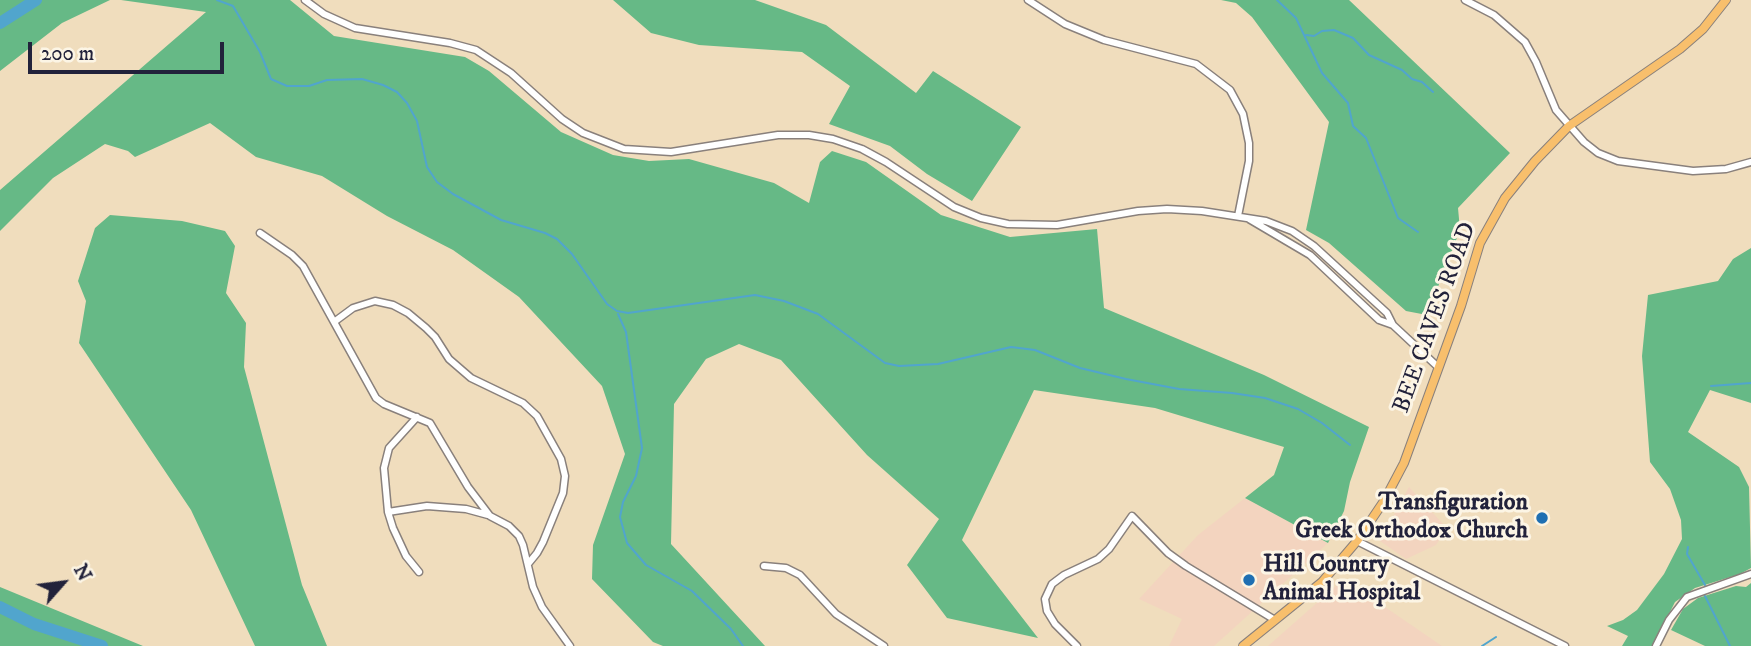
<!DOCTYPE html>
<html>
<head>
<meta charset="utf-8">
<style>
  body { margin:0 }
  #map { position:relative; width:1751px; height:646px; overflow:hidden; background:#f0ddbd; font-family:"IM FELL DW Pica",serif }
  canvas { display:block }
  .north { position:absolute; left:28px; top:548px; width:70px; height:70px; -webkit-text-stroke:5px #fcf5e5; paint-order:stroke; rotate:62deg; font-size:19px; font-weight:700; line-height:28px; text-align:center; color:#22223b }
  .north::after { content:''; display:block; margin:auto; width:24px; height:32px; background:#22223b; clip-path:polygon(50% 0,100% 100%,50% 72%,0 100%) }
  .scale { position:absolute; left:28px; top:42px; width:196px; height:32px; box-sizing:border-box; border:4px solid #22223b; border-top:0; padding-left:9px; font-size:21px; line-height:24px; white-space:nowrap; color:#22223b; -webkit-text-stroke:5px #fcf5e5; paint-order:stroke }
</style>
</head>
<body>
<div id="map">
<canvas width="1751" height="646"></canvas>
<div class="north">N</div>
<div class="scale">200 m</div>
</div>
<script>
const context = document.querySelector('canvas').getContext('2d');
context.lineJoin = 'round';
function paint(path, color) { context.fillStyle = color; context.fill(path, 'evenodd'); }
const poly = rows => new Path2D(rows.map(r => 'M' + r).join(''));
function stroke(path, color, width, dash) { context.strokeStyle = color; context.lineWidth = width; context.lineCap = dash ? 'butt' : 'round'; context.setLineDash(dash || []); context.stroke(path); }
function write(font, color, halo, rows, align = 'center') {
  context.font = font + ' "IM FELL DW Pica",serif'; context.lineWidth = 6; context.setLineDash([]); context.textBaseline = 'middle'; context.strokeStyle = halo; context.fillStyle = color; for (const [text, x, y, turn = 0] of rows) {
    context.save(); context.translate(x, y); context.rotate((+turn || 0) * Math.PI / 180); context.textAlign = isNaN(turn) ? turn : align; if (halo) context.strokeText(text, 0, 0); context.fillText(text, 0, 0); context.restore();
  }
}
paint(poly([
  [1409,487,1444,525,1444,533,1436,545,1406,559,1380,541],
  [1245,498,1328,543,1214,646,1169,646,1182,619,1139,599,1198,535],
  [1344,579,1442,646,1268,646]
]), '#f3d4bf');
paint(poly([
  [0,0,110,0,62,23,0,71],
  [121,0,290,0,334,36,465,57,489,71,561,132,613,155,649,161,689,159,774,183,809,203,820,162,832,151,866,162,941,215,1010,237,1097,229,1104,308,1264,375,1369,427,1350,482,1344,511,1328,543,1245,498,1274,475,1284,447,1155,408,1034,390,962,540,1038,638,947,618,907,565,939,519,867,455,781,360,739,344,706,359,674,404,671,544,765,646,663,646,653,642,592,579,593,545,625,454,602,386,519,297,453,250,387,216,322,176,256,157,210,123,135,157,128,151,105,144,53,178,0,231,0,190,206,12],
  [613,0,755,0,826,25,916,93,933,71,1021,127,972,201,927,174,890,146,829,124,850,86,802,52,699,45,651,33],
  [1221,0,1349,0,1510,153,1458,208,1460,230,1427,315,1406,311,1329,243,1306,230,1329,122,1252,17,1236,3],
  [110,215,182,221,225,231,235,246,226,293,246,323,244,367,302,585,327,646,255,646,191,510,79,343,86,301,78,281,95,228],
  [1751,248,1751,403,1710,390,1688,432,1739,467,1749,487,1751,568,1740,574,1695,588,1675,602,1653,646,1622,646,1628,636,1607,626,1623,620,1637,610,1664,574,1682,539,1681,520,1670,489,1650,462,1642,356,1648,295,1718,281,1733,259],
  [1751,583,1751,646,1705,646,1671,630,1683,609,1698,598,1736,586,1746,587],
  [0,587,143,646,0,646]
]), '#66b986');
stroke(poly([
  [217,0,233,6,260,52,271,79,287,86,309,86,327,80,362,79,383,85,397,92,407,103,417,121,427,167,437,182,453,194,501,220,545,233,557,239,572,254,607,304,617,311,628,313,755,295,784,301,818,314,885,363,899,366,938,364,1011,347,1035,350,1080,368,1126,379,1179,389,1232,393,1265,398,1298,409,1322,423,1350,445],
  [1277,0,1296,18,1322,73,1348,103,1353,126,1366,138,1398,218,1418,232],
  [1306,35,1314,36,1322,31,1334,30,1353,38,1369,55,1402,70,1412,79,1422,82,1433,92],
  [618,314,626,332,642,448,636,476,623,502,620,517,627,543,646,565,692,591,731,629,743,646],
  [1711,386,1751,383],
  [1688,547,1687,554,1705,585],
  [1705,596,1730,646],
  [1482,646,1496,637]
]), '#51a5cd', 2);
stroke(poly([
  [0,23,36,0],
  [0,607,34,624,102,646]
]), '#51a5cd', 12);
const minor = poly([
  [305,0,324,14,355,28,450,43,476,50,511,73,562,119,583,133,624,149,671,152,778,135,809,135,833,139,862,149,886,162,954,207,981,218,1008,224,1057,225,1138,211,1167,209,1202,211,1266,221,1292,231,1314,246,1387,313,1393,325,1438,367],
  [1028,0,1065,24,1104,40,1196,64,1230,90,1243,114,1249,143,1249,161,1238,216],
  [1465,0,1494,15,1525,42,1536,62,1556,110,1584,142,1598,153,1618,161,1693,171,1726,169,1751,162],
  [1249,219,1310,255,1379,320,1393,325],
  [260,233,292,255,303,266,376,398,384,404,430,423,468,487,490,516,509,526,519,536,523,545,533,587,542,607,570,646],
  [334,322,353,308,375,301,393,305,408,313,426,328,435,337,449,359,471,378,523,403,537,416,561,459,565,476,563,493,543,542,537,553,528,564],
  [417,417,389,448,384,468,388,512,393,528,406,556,419,572],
  [388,512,427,506,466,509,488,515],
  [1357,541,1565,646],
  [764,566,786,568,800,575,836,614,884,646],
  [1077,646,1055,624,1047,611,1045,599,1052,584,1064,575,1098,559,1109,549,1132,516,1168,553,1186,566,1275,620],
  [1656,646,1669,620,1687,597,1751,574]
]);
const major = poly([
  [1243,646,1322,582,1357,541,1384,501,1404,463,1461,306,1480,243,1505,198,1535,161,1569,126,1680,49,1703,29,1726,0]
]);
stroke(minor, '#89807c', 9);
stroke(major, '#89807c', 10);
stroke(minor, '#fff', 6);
stroke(major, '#f8bf6c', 8);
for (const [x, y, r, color] of [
  [1542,518,7,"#1f6fb2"],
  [1249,580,7,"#1f6fb2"]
]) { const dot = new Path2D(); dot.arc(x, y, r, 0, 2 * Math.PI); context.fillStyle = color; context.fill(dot); stroke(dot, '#fcf5e5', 2.5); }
write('24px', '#22223b', '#fcf5e5', [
  ["BEE CAVES ROAD",1436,318,-70]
]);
write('bold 24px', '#22223b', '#fcf5e5', [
  ["Transfiguration",1528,504],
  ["Greek Orthodox Church",1528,532],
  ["Hill Country",1263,566,"left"],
  ["Animal Hospital",1263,594,"left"]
], 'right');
</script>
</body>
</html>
